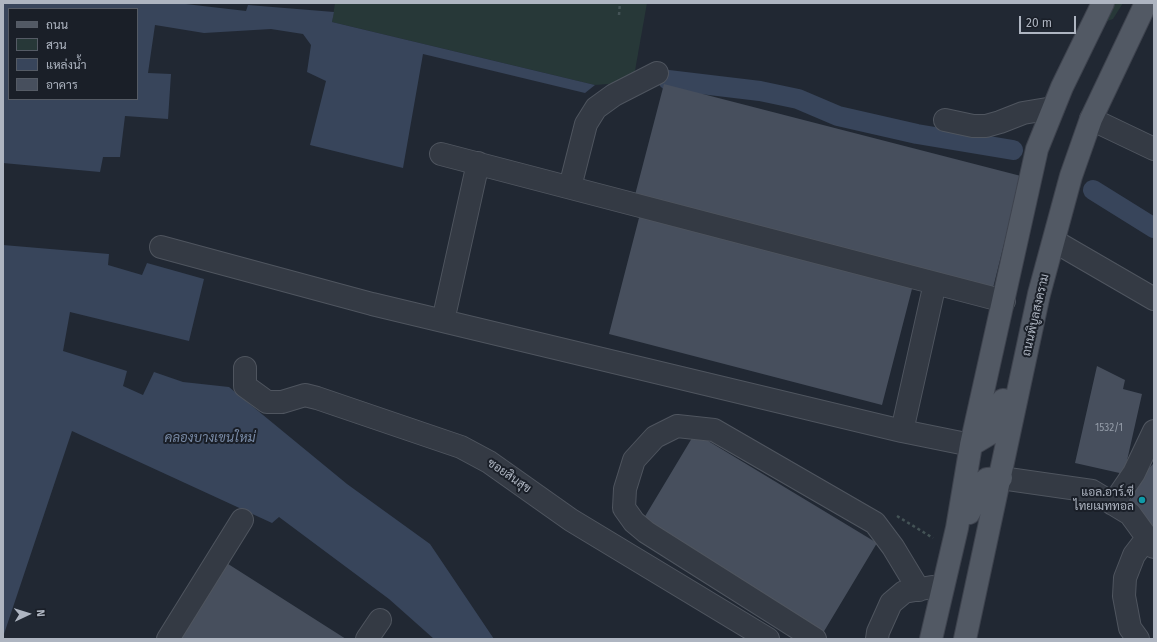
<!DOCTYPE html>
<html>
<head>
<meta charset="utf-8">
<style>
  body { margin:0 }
  #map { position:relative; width:1157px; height:642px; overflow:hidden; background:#212833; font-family:"Fira Sans",Sarabun,sans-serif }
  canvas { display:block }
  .frame { position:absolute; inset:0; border:4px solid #aeb5c1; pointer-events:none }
  .legend { position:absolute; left:8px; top:8px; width:130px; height:92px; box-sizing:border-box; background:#1a1f28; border:1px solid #555b65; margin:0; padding:5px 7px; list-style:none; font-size:12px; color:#aeb5c1 }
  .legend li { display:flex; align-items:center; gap:8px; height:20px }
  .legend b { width:20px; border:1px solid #555b65 }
  .north { position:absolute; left:8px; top:594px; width:40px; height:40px; -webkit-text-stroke:3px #1a1f28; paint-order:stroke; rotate:86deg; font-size:11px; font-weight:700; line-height:16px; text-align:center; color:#aeb5c1 }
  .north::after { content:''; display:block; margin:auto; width:14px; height:18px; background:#aeb5c1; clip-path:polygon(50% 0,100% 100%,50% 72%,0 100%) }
  .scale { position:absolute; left:1019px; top:16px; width:57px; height:18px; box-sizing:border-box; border:2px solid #aeb5c1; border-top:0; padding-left:5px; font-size:12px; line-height:14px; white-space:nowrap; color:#aeb5c1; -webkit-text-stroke:3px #1a1f28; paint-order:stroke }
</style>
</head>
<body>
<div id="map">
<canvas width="1157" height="642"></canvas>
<div class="frame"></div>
<ul class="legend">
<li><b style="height:5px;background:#525964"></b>ถนน</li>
<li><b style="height:11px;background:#273838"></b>สวน</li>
<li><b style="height:11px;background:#38455b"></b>แหล่งน้ำ</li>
<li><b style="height:11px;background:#474f5d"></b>อาคาร</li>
</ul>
<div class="north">N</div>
<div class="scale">20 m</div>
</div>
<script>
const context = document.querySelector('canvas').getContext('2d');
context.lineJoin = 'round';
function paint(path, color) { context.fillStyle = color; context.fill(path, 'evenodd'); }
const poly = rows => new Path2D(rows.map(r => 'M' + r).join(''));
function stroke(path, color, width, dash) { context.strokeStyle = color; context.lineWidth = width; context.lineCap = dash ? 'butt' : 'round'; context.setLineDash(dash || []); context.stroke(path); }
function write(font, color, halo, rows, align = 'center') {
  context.font = font + ' "Fira Sans",Sarabun,sans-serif'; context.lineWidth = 4; context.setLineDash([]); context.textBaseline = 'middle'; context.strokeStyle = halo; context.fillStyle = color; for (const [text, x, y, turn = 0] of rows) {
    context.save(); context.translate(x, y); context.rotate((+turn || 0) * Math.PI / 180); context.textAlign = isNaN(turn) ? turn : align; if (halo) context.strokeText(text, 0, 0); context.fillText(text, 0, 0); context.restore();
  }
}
paint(poly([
  [335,3,647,3,633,82,595,85,332,22],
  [1113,3,1123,3,1113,19,1107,21]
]), '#273838');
paint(poly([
  [3,3,177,3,246,11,248,5,334,12,332,22,595,85,585,93,423,54,403,168,310,145,326,81,307,72,311,45,303,34,271,29,204,33,155,25,148,73,171,74,168,119,125,116,120,157,103,157,100,172,3,163],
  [9,9,137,9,137,99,9,99],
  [3,245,109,254,108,265,142,275,147,263,204,279,189,341,70,312,63,351,127,371,123,386,143,395,154,372,183,382,229,387,347,484,430,544,494,639,434,639,389,599,279,517,272,523,72,431,3,637]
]), '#38455b');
stroke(poly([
  [668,80,760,91,798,99,838,116,917,134,1013,150],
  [1093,190,1154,228]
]), '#38455b', 20);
paint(poly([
  [664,84,1021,176,993,288,635,195],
  [640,214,913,285,882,405,609,334],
  [1097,366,1125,380,1123,389,1142,394,1124,474,1075,463],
  [695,433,877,543,823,633,641,523],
  [1154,463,1154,536,1126,504,1134,496,1128,489],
  [225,562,346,639,177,639]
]), '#474f5d');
const minor = poly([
  [1091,119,1154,149],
  [945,120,973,126,986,126,1000,122,1023,113,1053,108],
  [441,154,1004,301],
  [570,187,586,124,596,108,614,95,657,73],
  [1054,241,1154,299],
  [161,247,372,304,902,431,971,445],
  [443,321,478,163],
  [245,368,245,386,267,402,282,402,305,395,317,398,461,447,489,462,571,520,768,639],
  [902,431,935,283],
  [1001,478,1092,491,1130,514,1154,547],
  [1113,504,1134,473,1154,431],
  [168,639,242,520],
  [367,639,380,620],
  [815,639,646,532,634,522,624,508,625,489,634,460,655,437,677,426,714,430,875,523,893,547,919,590],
  [877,639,878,632,891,603,904,592,932,587],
  [1138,639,1130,628,1124,596,1125,578,1134,555,1147,538]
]);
const major = poly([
  [971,445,991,433,997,426,1003,400],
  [969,513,981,484,987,479,1001,478],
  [931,639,957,528,971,445,1037,149,1062,87,1103,3],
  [965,639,1039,294,1071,176,1091,119,1146,3]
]);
stroke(minor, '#4f555f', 24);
stroke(major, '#3e434e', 24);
stroke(poly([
  [619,15,620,3],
  [897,516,933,538]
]), '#445356', 2.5, [3, 3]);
stroke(minor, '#343a44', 22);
stroke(major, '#525964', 22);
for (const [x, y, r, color] of [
  [1142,500,4,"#0f9aa8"]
]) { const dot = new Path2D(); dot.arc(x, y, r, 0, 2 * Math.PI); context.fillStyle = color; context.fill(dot); stroke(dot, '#1a1f28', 1.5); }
write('10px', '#949ca8', null, [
  ["1532/1",1109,428]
]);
write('12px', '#aeb5c1', '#1a1f28', [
  ["ถนนพิบูลสงคราม",1036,315,-77],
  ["ซอยสินสุข",509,476,35]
]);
write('12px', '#aeb5c1', '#1a1f28', [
  ["แอล.อาร์.ซี",1134,493],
  ["ไทยเมททอล",1134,507]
], 'right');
write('italic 13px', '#798ba7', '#1a1f28', [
  ["คลองบางเขนใหม่",210,438]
]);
</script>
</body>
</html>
